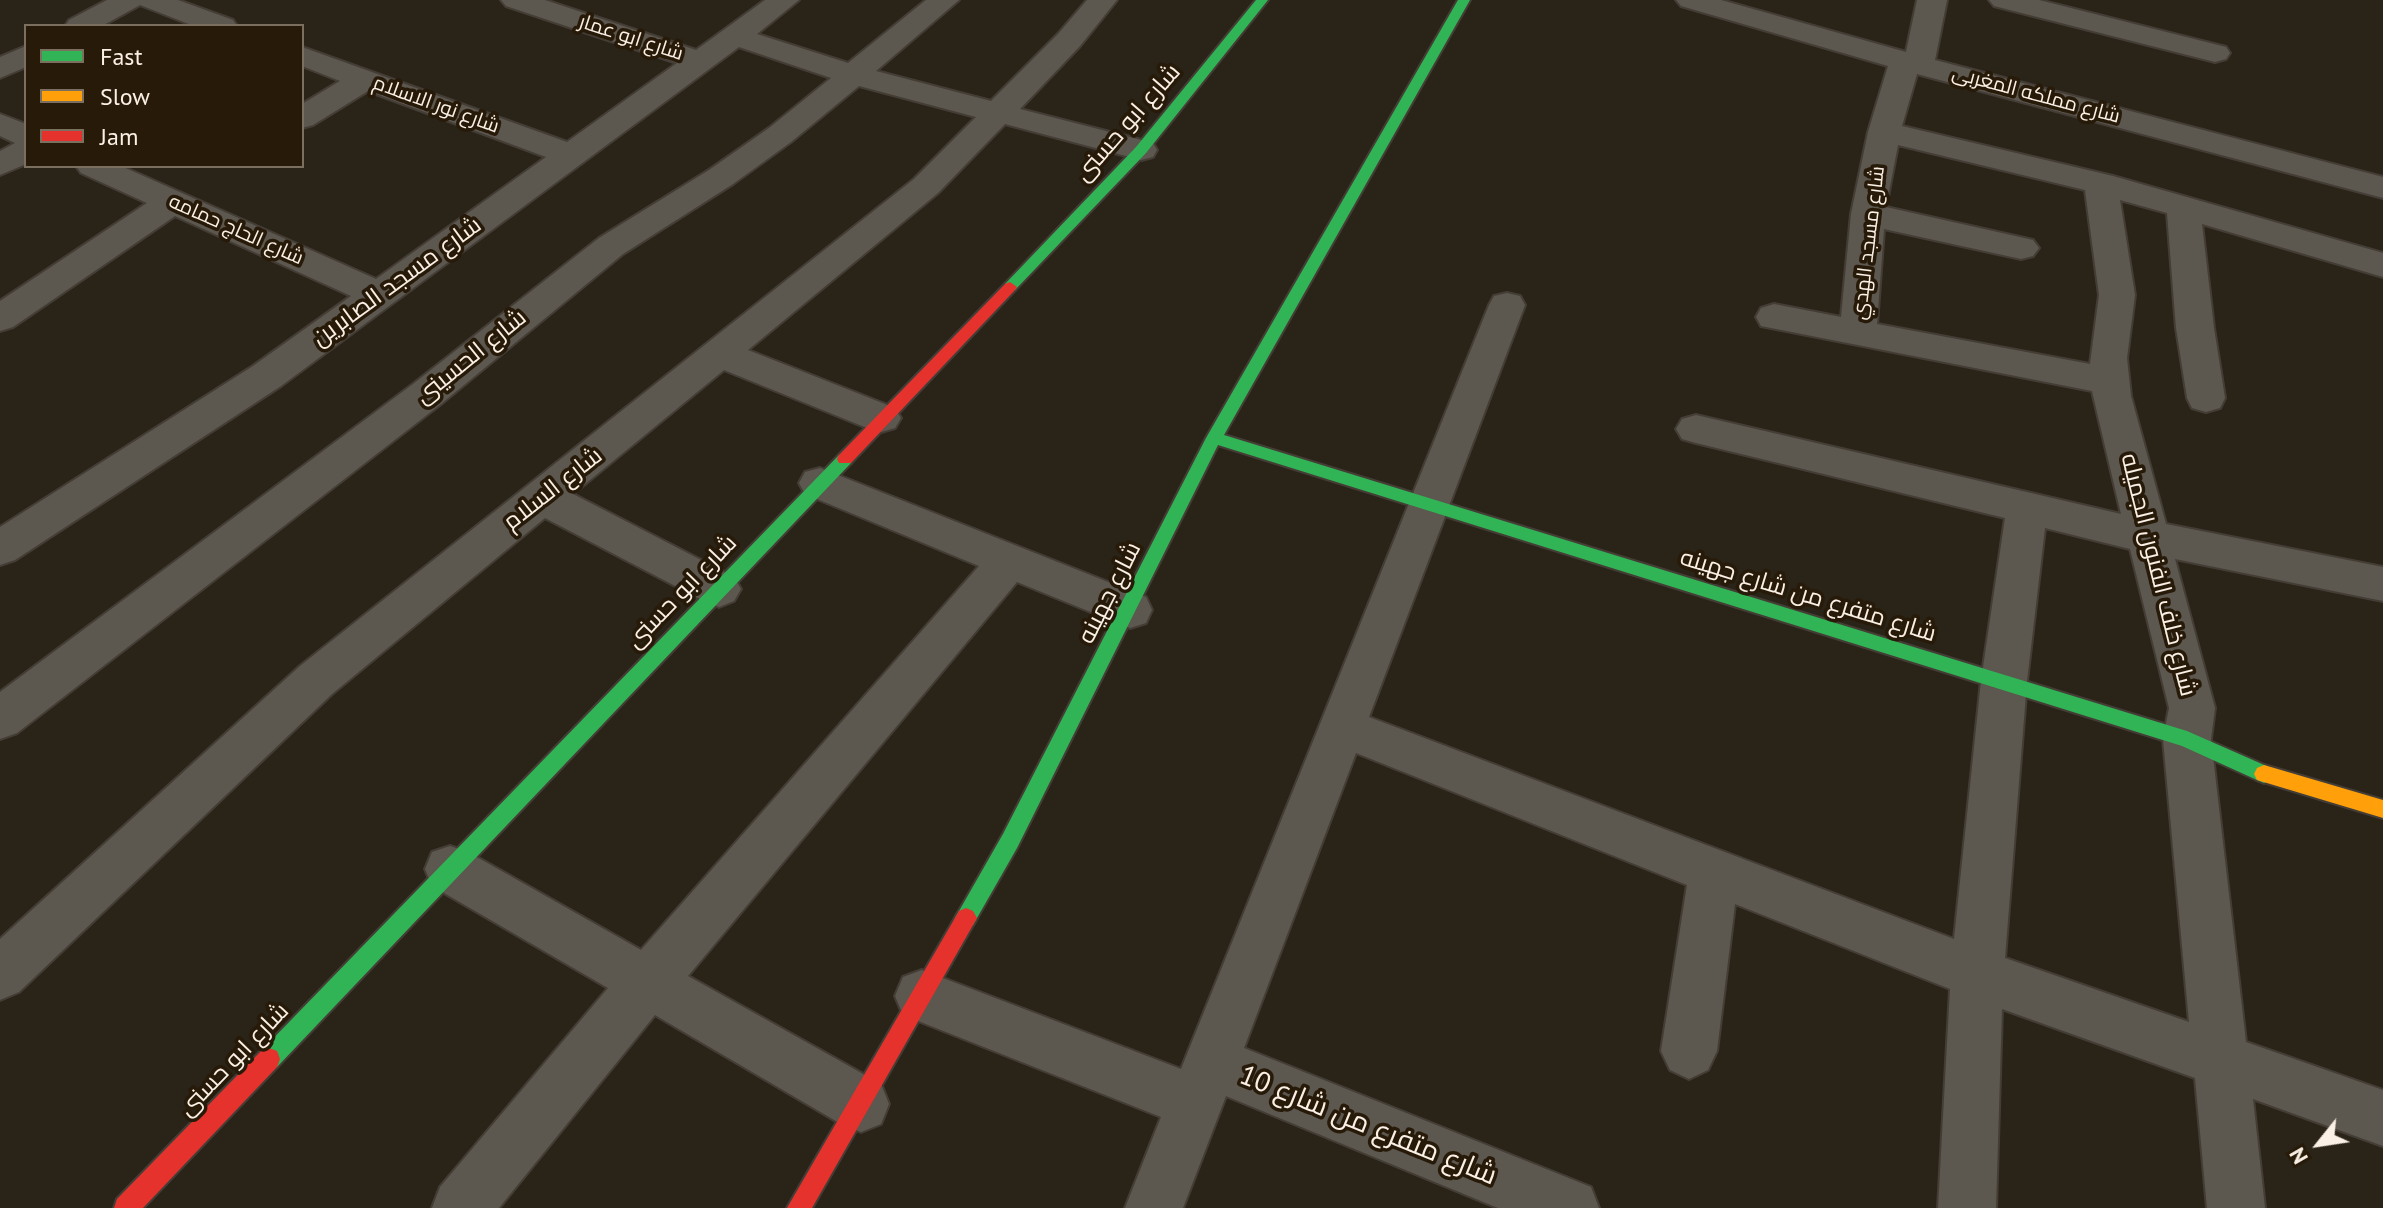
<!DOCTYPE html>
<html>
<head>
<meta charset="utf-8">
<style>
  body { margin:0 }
  #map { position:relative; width:2383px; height:1208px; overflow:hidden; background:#2a2318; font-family:"PT Sans",sans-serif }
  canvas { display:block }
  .legend { position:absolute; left:24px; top:24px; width:280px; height:144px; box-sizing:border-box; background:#271a08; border:2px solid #7b7060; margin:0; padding:10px 14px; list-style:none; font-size:24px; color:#faf0e5 }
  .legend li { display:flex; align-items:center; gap:16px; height:40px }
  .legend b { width:40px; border:2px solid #7b7060 }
  .north { position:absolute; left:2279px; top:1104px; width:80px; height:80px; -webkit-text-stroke:6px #271a08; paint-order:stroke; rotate:240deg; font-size:22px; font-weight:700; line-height:32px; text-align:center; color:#faf0e5 }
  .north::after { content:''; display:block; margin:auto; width:28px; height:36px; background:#faf0e5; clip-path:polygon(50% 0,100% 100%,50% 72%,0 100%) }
</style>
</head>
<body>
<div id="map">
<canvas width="2383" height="1208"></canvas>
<ul class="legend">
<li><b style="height:10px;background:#30b455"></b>Fast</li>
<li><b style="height:10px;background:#ff9f0a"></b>Slow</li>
<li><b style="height:10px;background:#e5322d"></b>Jam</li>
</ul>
<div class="north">N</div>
</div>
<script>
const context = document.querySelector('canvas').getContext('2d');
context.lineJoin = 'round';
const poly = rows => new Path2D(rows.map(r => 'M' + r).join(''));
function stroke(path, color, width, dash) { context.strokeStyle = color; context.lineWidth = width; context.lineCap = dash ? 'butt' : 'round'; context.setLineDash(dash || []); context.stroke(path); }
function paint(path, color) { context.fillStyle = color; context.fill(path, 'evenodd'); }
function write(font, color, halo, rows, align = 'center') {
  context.font = font + ' "PT Sans",Cairo,sans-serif'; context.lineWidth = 7; context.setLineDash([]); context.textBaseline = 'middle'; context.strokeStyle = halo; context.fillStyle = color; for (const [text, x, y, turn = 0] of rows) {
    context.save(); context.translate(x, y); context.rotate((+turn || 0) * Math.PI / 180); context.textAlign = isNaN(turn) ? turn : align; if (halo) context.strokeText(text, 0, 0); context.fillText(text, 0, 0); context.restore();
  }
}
const street = poly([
  [107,0,178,0,233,20,237,26,194,26,140,5,102,26,65,26,69,20,107,0],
  [501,0,545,0,696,50,765,0,799,0,757,34,848,63,926,0,959,0,876,71,991,101,1058,34,1087,0,1117,0,1080,46,1020,109,1153,143,1157,150,1153,157,1141,160,1005,124,938,193,748,350,895,408,901,418,895,428,881,432,867,428,724,370,573,494,734,577,741,589,734,601,719,607,704,601,545,518,332,694,19,992,0,1000,0,939,300,666,914,179,976,117,859,86,791,142,733,184,623,254,441,404,17,733,0,739,0,692,413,384,599,238,709,170,769,128,831,78,739,47,281,386,15,560,0,565,0,527,253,366,351,296,175,216,13,327,0,331,0,301,147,203,81,173,76,166,121,166,376,279,546,157,368,91,313,125,302,128,302,104,340,81,302,66,302,47,567,142,677,63,506,6,501,0],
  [1676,0,1721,0,1906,52,1917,0,1947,0,1935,60,2383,177,2383,198,1917,74,1902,126,2113,176,2383,253,2383,277,2202,224,2214,328,2225,398,2220,408,2206,412,2192,408,2187,398,2176,328,2167,213,2120,200,2135,295,2127,358,2131,396,2166,524,2383,567,2383,601,2175,559,2215,708,2211,739,2246,1042,2383,1090,2383,1146,2253,1099,2265,1208,2207,1208,2195,1078,2002,1009,1996,1208,1938,1208,1950,989,1735,904,1717,1051,1708,1070,1689,1079,1670,1070,1661,1051,1687,885,1356,753,1244,1048,1591,1187,1599,1208,1498,1208,1226,1096,1183,1208,1125,1208,1161,1117,903,1015,895,996,903,977,922,970,1181,1069,1489,305,1494,296,1507,293,1520,296,1525,305,1369,717,1954,939,1981,681,2005,518,1696,443,1682,439,1676,429,1682,419,1696,415,2121,514,2092,391,1761,326,1756,317,1761,308,1774,304,1841,317,1851,214,1868,132,1888,66,1681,6,1676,0],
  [1898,145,2085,190,2099,295,2090,364,1877,324,1884,229,2021,259,2033,256,2039,248,2033,240,1886,207,1898,145],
  [2045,528,2130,549,2169,708,2163,739,2189,1022,2005,958,2027,681,2045,528],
  [1989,0,2039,0,2226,47,2230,53,2226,59,2215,62,1994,6,1989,0],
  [26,46,26,67,0,78,0,57,26,46],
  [0,114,26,124,26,164,0,175,0,151,15,143,0,136,0,114],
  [820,468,1146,597,1152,610,1146,623,1130,628,1017,582,688,976,881,1084,889,1104,881,1124,861,1132,841,1124,655,1015,499,1208,432,1208,440,1187,608,988,432,886,425,869,432,852,450,846,468,852,641,950,979,566,805,494,799,483,805,472,820,468]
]);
const fast = poly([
  [1256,0,1268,0,1146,153,1015,290,1005,290,1005,284,1136,147,1256,0],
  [1458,0,1470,0,1224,435,2187,731,2271,768,2274,774,2271,780,2264,783,2257,780,2182,746,1218,445,1017,848,973,925,966,928,959,925,955,918,1003,834,1206,438,1458,0],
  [845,453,853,459,851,463,277,1067,269,1070,261,1067,258,1059,261,1051,839,455,845,453]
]);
const slow = poly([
  [2264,765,2383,800,2383,818,2257,780,2254,774,2257,768,2264,765]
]);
const jam = poly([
  [1010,282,1017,287,1015,290,851,463,839,463,837,459,839,455,1005,284,1010,282],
  [966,908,973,911,977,918,973,925,812,1208,787,1208,959,911,966,908],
  [269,1048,277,1051,280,1059,277,1067,143,1208,114,1208,117,1199,261,1051,269,1048]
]);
stroke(street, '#443d36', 4);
stroke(fast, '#443d36', 4);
stroke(slow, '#443d36', 4);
stroke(jam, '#443d36', 4);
paint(street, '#5c574f');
paint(fast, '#30b455');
paint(slow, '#ff9f0a');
paint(jam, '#e5322d');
write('20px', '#faf0e5', '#271a08', [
  ["شارع ابو عمار",631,38,18],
  ["شارع مملكه المغربى",2036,95,15],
  ["شارع نور الاسلام",436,105,20],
  ["شارع الحاج حمامه",236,230,24],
  ["شارع مسجد الهدي",1869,243,-83]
]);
write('24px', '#faf0e5', '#271a08', [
  ["شارع ابو حسنى",1128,123,-49],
  ["شارع مسجد الصابرين",397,282,-36],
  ["شارع الحسينى",471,357,-39],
  ["شارع السلام",553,489,-38],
  ["شارع خلف الفنون الجميله",2158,575,76],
  ["شارع ابو حسنى",682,592,-46],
  ["شارع جهينه",1110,593,-63],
  ["شارع متفرع من شارع جهينه",1808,596,17],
  ["شارع ابو حسنى",234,1060,-46]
]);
write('28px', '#faf0e5', '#271a08', [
  ["شارع متفرع من شارع 10",1368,1126,22]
]);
</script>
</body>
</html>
